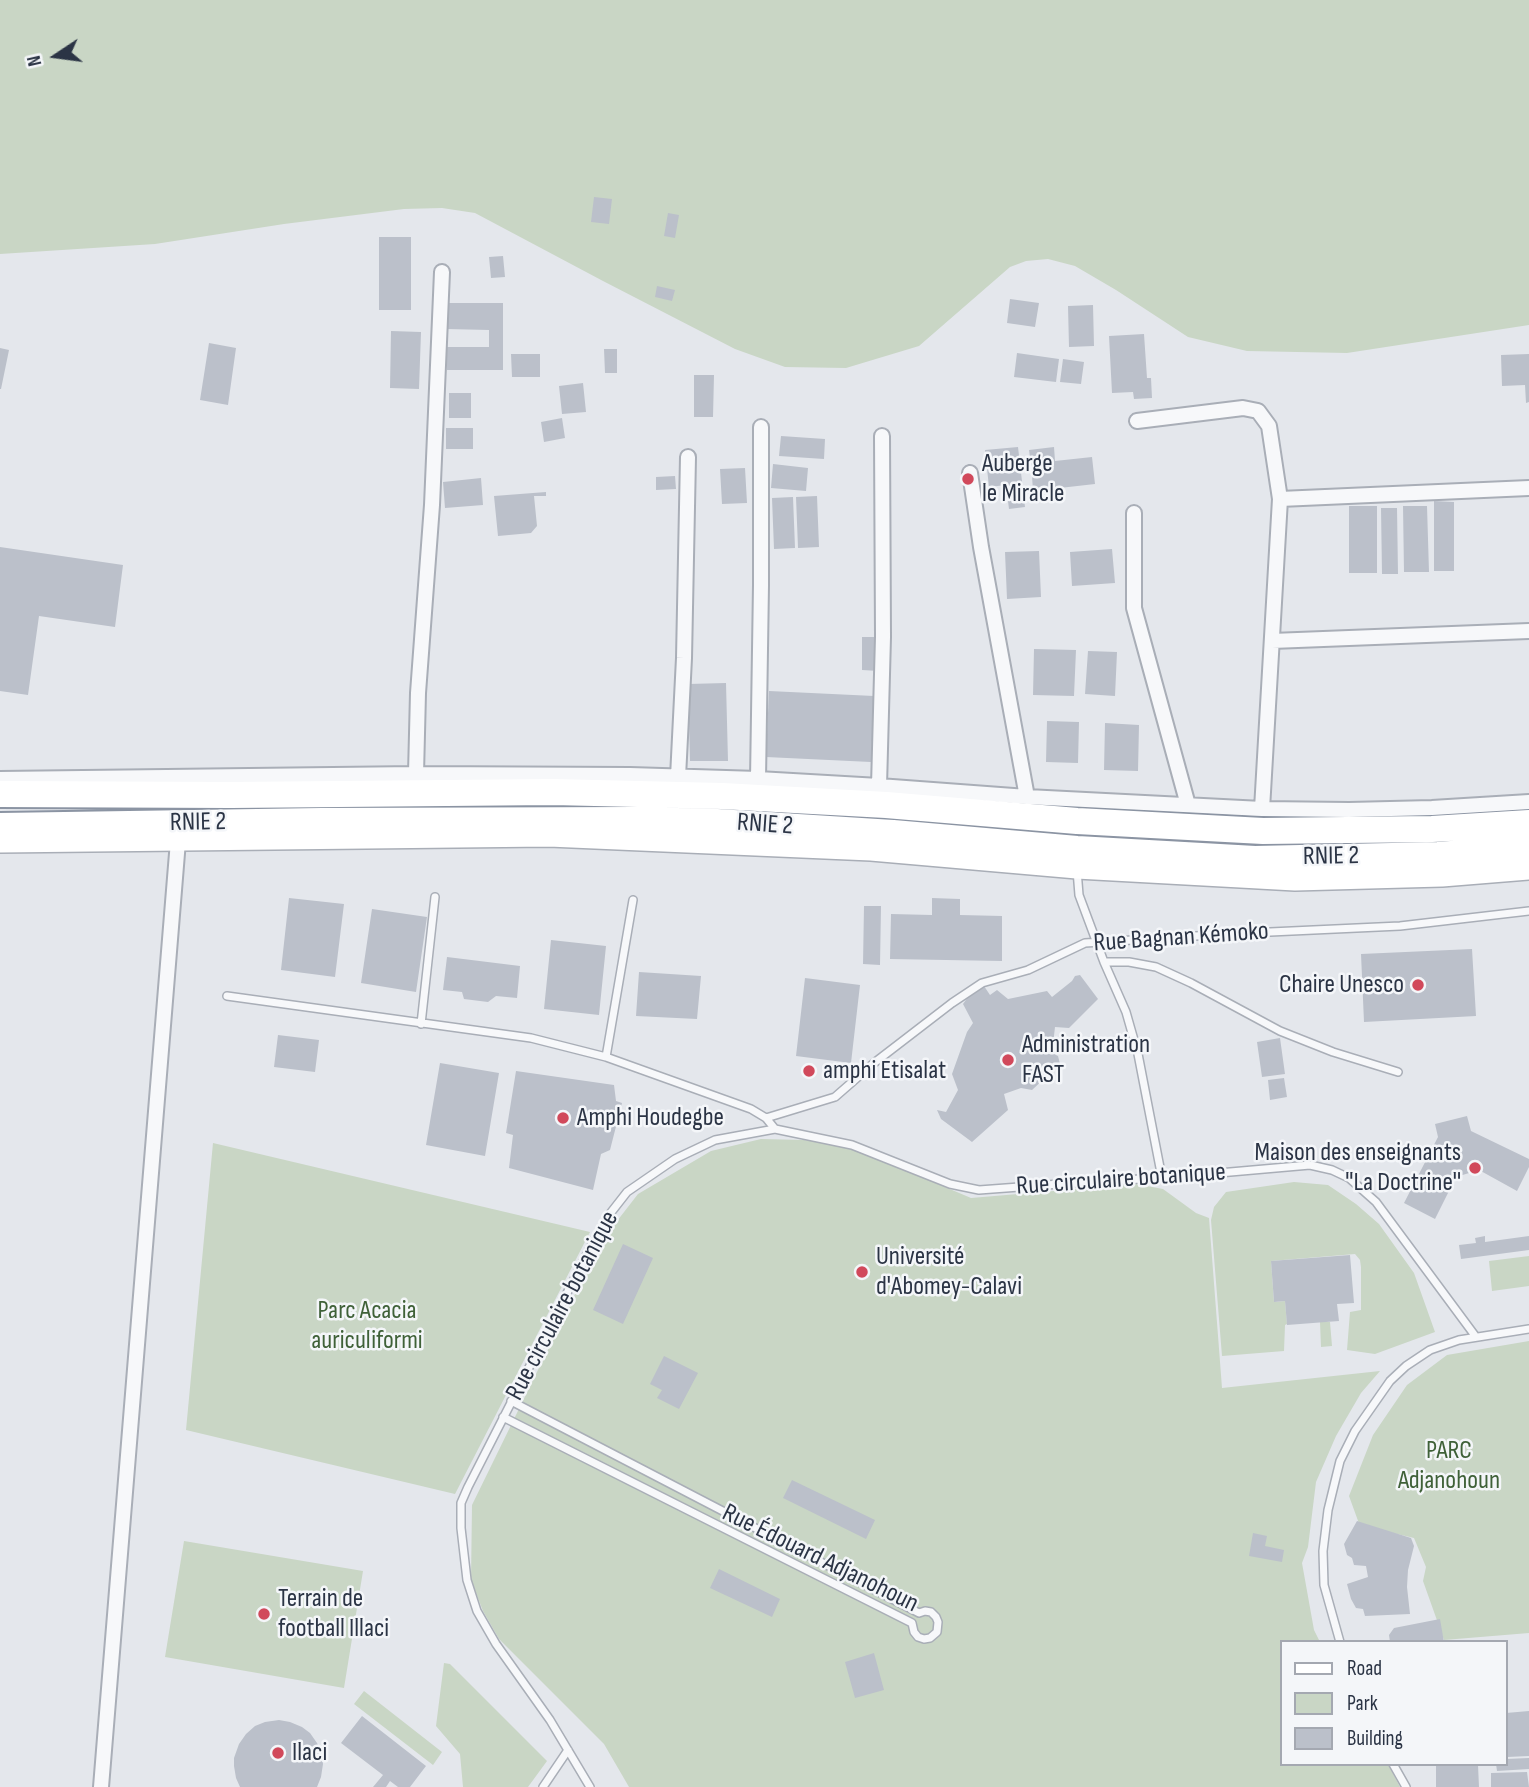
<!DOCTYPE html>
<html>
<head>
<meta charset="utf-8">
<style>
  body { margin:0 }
  #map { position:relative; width:1529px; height:1787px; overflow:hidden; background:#e4e7ec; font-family:"Sofia Sans Condensed",sans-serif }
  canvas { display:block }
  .legend { position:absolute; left:1280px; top:1640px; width:228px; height:126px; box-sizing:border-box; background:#f4f6f9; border:2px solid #a4a8b1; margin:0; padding:9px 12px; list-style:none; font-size:21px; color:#2b3445 }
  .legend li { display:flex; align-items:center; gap:14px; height:35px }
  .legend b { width:35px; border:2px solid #a4a8b1 }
  .north { position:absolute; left:21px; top:21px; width:70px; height:70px; -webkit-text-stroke:5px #f4f6f9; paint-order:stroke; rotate:257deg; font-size:19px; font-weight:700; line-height:28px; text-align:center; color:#2b3445 }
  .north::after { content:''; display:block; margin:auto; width:24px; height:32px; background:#2b3445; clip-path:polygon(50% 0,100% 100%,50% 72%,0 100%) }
</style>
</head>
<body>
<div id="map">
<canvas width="1529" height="1787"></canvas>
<ul class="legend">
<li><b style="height:9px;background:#fff"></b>Road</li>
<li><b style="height:19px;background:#c9d6c5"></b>Park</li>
<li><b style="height:19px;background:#bbc0ca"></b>Building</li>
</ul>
<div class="north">N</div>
</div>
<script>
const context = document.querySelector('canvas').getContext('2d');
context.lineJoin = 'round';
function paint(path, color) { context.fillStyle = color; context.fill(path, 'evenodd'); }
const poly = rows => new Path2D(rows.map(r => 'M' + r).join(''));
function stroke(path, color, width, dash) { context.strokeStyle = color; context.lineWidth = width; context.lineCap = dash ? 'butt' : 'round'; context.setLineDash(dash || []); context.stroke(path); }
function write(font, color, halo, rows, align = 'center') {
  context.font = font + ' "Sofia Sans Condensed",sans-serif'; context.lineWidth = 5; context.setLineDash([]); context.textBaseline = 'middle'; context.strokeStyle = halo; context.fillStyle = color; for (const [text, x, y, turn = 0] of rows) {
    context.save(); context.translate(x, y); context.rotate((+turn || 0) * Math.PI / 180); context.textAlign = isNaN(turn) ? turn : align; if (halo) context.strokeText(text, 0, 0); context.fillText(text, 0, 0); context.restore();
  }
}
paint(poly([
  [0,0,1529,0,1529,325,1347,353,1247,351,1188,337,1116,290,1075,266,1048,259,1026,261,1010,267,919,346,846,368,785,367,735,349,603,281,475,213,442,208,404,209,284,224,155,244,0,254],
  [761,1139,804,1140,848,1146,971,1198,1136,1184,1163,1189,1196,1213,1209,1218,1222,1388,1380,1371,1361,1393,1336,1436,1316,1482,1308,1547,1302,1563,1314,1630,1320,1642,1282,1642,1282,1764,1388,1764,1400,1787,629,1787,604,1744,499,1639,483,1611,471,1580,472,1505,600,1243,638,1194,711,1151],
  [213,1143,590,1232,455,1494,186,1430],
  [1294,1182,1328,1185,1356,1204,1379,1224,1414,1273,1435,1332,1375,1354,1347,1350,1350,1312,1361,1310,1361,1267,1360,1260,1355,1254,1271,1261,1274,1302,1285,1301,1287,1324,1285,1325,1284,1351,1222,1356,1211,1220,1214,1207,1226,1192],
  [1529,1256,1529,1286,1492,1291,1489,1261],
  [1320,1322,1330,1322,1332,1346,1321,1347],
  [1529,1341,1529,1633,1444,1640,1423,1581,1426,1567,1414,1538,1393,1533,1361,1529,1349,1496,1373,1435,1407,1385,1447,1355],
  [184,1541,363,1571,344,1688,165,1657],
  [444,1663,450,1664,547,1761,528,1787,463,1787,460,1754,436,1726],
  [364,1691,442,1752,433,1765,354,1704]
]), '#c9d6c5');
paint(poly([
  [594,197,612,199,609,224,591,222],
  [668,213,679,215,675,238,664,236],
  [379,237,411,237,411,310,379,310],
  [503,256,505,277,491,278,489,257],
  [657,286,675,290,672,301,655,297],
  [1010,299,1039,303,1035,327,1007,323],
  [446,303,503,303,503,370,447,370,447,347,489,347,489,330,446,329],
  [1093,305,1094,346,1069,347,1068,306],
  [391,331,421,332,419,389,390,388],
  [1144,334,1147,378,1151,378,1152,398,1134,399,1133,392,1112,393,1109,336],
  [209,343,236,348,228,405,200,400],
  [0,348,9,350,1,389,0,389],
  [604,349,617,349,617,373,605,373],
  [1017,353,1059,359,1056,382,1014,377],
  [511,354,540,354,540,377,512,377],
  [1529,354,1529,402,1526,403,1525,385,1502,386,1501,355],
  [1063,359,1084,362,1081,384,1060,382],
  [694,375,714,375,713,417,694,417],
  [583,383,586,412,562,414,559,386],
  [449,393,471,393,471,418,449,418],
  [562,418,565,438,544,442,541,422],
  [446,428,473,428,473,449,446,449],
  [781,436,825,439,824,459,779,456],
  [1018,447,1025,507,1009,509,1006,485,989,487,985,450],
  [1054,447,1055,461,1092,457,1095,484,1033,491,1032,476,1041,475,1040,463,1031,465,1029,450],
  [773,464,808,468,806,491,771,488],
  [745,468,747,503,722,504,720,469],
  [675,476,676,489,656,490,656,477],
  [481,478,483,505,445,508,443,482],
  [546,492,546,496,534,496,537,526,531,533,498,536,494,496],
  [817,496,819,547,798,548,796,497],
  [793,497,795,548,774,549,772,498],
  [1434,501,1454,502,1454,571,1434,571],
  [1349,506,1377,506,1377,573,1349,573],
  [1403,506,1427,506,1429,572,1404,572],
  [1381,508,1397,508,1398,574,1382,574],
  [0,547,123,565,115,627,39,616,28,695,0,691],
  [1112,549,1115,583,1072,586,1070,552],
  [1039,551,1041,597,1007,599,1005,552],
  [862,637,879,637,879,671,862,670],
  [1034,649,1076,650,1074,696,1033,695],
  [1088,651,1117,652,1115,696,1085,694],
  [726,683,728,761,690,761,688,684],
  [769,691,874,696,871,762,766,757],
  [1047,721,1079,722,1078,763,1046,762],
  [1105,723,1139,725,1138,771,1104,770],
  [289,898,344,904,335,977,281,970],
  [932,898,960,899,960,915,1002,916,1002,961,890,959,891,914,932,915],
  [864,906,881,906,880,965,863,964],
  [372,909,427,917,416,992,361,983],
  [551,940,606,946,599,1015,544,1009],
  [1472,949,1476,1016,1364,1022,1361,954],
  [447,957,520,966,517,998,496,996,488,1002,464,999,462,992,443,990],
  [639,972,701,976,697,1019,636,1016],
  [1080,975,1098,999,1069,1028,1055,1027,1052,1053,1058,1056,1060,1064,1032,1090,1021,1088,1004,1094,1008,1110,972,1142,941,1119,937,1110,946,1112,958,1090,952,1074,967,1032,973,1023,963,1004,973,990,982,983,990,995,997,990,1008,999,1047,991,1052,997,1072,981,1075,976],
  [805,978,860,985,851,1063,796,1056],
  [278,1035,319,1040,315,1072,274,1067],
  [1280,1038,1285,1074,1262,1077,1257,1042],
  [440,1063,499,1073,485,1156,426,1145],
  [516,1071,614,1085,616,1101,622,1103,610,1150,601,1154,593,1190,509,1168,513,1135,506,1133],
  [1284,1078,1287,1097,1270,1100,1268,1080],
  [1467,1116,1471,1131,1529,1159,1529,1167,1517,1191,1479,1170,1456,1177,1435,1219,1404,1203,1438,1137,1435,1124],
  [1485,1236,1485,1242,1529,1236,1529,1250,1461,1259,1459,1245,1476,1243,1475,1238],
  [623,1244,653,1258,623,1324,593,1310],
  [1350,1255,1354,1303,1337,1304,1339,1321,1287,1325,1285,1301,1274,1302,1271,1261],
  [664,1356,698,1373,679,1409,657,1398,662,1390,650,1384],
  [792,1480,875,1520,866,1539,783,1498],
  [1357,1521,1411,1538,1414,1546,1408,1570,1407,1587,1410,1614,1365,1616,1363,1609,1356,1608,1351,1599,1347,1584,1368,1577,1366,1566,1354,1565,1352,1558,1347,1555,1344,1544],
  [1253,1533,1267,1536,1265,1546,1284,1550,1282,1562,1249,1556],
  [719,1569,780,1599,772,1617,710,1588],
  [1440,1619,1444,1642,1390,1642,1389,1635,1394,1628],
  [874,1653,884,1690,855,1698,845,1662],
  [1529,1711,1529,1756,1507,1757,1506,1713],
  [362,1716,426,1766,410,1787,398,1787,390,1781,386,1787,373,1787,383,1775,341,1743],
  [279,1720,290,1722,302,1727,310,1733,317,1743,321,1751,323,1764,321,1777,317,1787,240,1787,236,1778,234,1766,234,1758,239,1744,246,1734,255,1726,265,1722],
  [1529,1758,1529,1769,1497,1771,1496,1764,1506,1764,1506,1759],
  [1436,1764,1478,1765,1479,1787,1436,1787],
  [1527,1772,1529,1787,1491,1787,1491,1773]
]), '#bbc0ca');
const lane = poly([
  [1077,870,1079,895,1104,962,1126,1012,1138,1054,1162,1178],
  [1104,962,1129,962,1156,967,1191,983,1280,1031,1333,1052,1398,1072],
  [227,996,531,1038,606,1057,751,1109,766,1118,775,1129],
  [421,1024,435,897],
  [606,1057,633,900],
  [766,1118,835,1097,874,1063,952,1003,982,983,1028,970,1085,943,1227,934,1400,926,1529,911],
  [503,1417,912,1623,914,1632,918,1637,924,1639,930,1638,937,1632,938,1622,936,1617,931,1612,925,1611,919,1613,511,1401],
  [1340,1642,1324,1585,1323,1551,1328,1510,1340,1461,1355,1431,1390,1381,1406,1366,1430,1350,1459,1340,1529,1329],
  [1393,1764,1406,1787],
  [543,1787,568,1750],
  [590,1787,550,1720,496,1644,477,1611,467,1580,461,1528,461,1503,468,1487,590,1248,609,1215,627,1192,675,1159,715,1140,775,1129,852,1145,950,1184,979,1190,1100,1181,1162,1178,1310,1165,1332,1170,1349,1178,1376,1202,1476,1337]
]);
const street = poly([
  [1137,421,1243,408,1258,411,1269,426,1280,499,1262,809],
  [970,473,981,547,1027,797],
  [1280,499,1529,488],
  [1134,513,1134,608,1188,805],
  [1272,641,1529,631],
  [416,774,418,693,432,505,442,272],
  [678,777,684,658,688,457],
  [0,779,416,774,630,775,758,779,879,786,1027,797,1262,809,1349,810,1432,808,1529,802],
  [758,779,761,585,761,427],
  [879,786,883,637,882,436],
  [101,1787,178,841]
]);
const secondary = poly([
  [0,842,549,836,871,850,1077,868,1295,880,1442,876,1529,869]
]);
const highway = poly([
  [0,794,231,795,553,792,722,796,886,805,1077,821,1263,831,1432,829,1529,823],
  [0,826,322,821,637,820,717,822,893,833,1077,849,1255,859,1438,855,1529,848]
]);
stroke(lane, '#a9aeb7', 10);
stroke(street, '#a9aeb7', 18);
stroke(secondary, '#a9aeb7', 24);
stroke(highway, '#8b94a3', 30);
stroke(lane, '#f7f8fa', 7);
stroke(street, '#f7f8fa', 14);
stroke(secondary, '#fff', 21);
stroke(highway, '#fff', 26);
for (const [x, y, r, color] of [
  [968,479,7,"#d1495b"],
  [1418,985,7,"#d1495b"],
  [1008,1060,7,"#d1495b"],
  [809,1071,7,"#d1495b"],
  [563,1118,7,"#d1495b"],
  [1475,1168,7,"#d1495b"],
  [862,1272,7,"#d1495b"],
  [264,1614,7,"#d1495b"],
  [278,1753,7,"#d1495b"]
]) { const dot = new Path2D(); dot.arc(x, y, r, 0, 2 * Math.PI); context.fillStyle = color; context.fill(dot); stroke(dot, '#f4f6f9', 2.5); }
write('26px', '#2b3445', '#f4f6f9', [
  ["Auberge",982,464],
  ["le Miracle",982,494],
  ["Chaire Unesco",1404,985,"right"],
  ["Administration",1022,1045],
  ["FAST",1022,1075],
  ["amphi Etisalat",823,1071],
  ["Amphi Houdegbe",577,1118],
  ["Maison des enseignants",1461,1153,"right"],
  ["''La Doctrine''",1461,1183,"right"],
  ["Université",876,1257],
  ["d'Abomey-Calavi",876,1287],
  ["Terrain de",278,1599],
  ["football Illaci",278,1629],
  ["Ilaci",292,1753]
], 'left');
write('26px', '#2b3445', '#f4f6f9', [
  ["RNIE 2",198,823,-1],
  ["RNIE 2",765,825,4],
  ["RNIE 2",1331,857,-1],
  ["Rue Bagnan Kémoko",1181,938,-4],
  ["Rue circulaire botanique",1121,1180,-4],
  ["Rue circulaire botanique",563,1306,-62],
  ["Rue Édouard Adjanohoun",820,1559,26]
]);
write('26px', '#3f6138', '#f4f6f9', [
  ["Parc Acacia",367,1311],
  ["auriculiformi",367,1341],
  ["PARC",1449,1451],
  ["Adjanohoun",1449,1481]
]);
</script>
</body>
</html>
